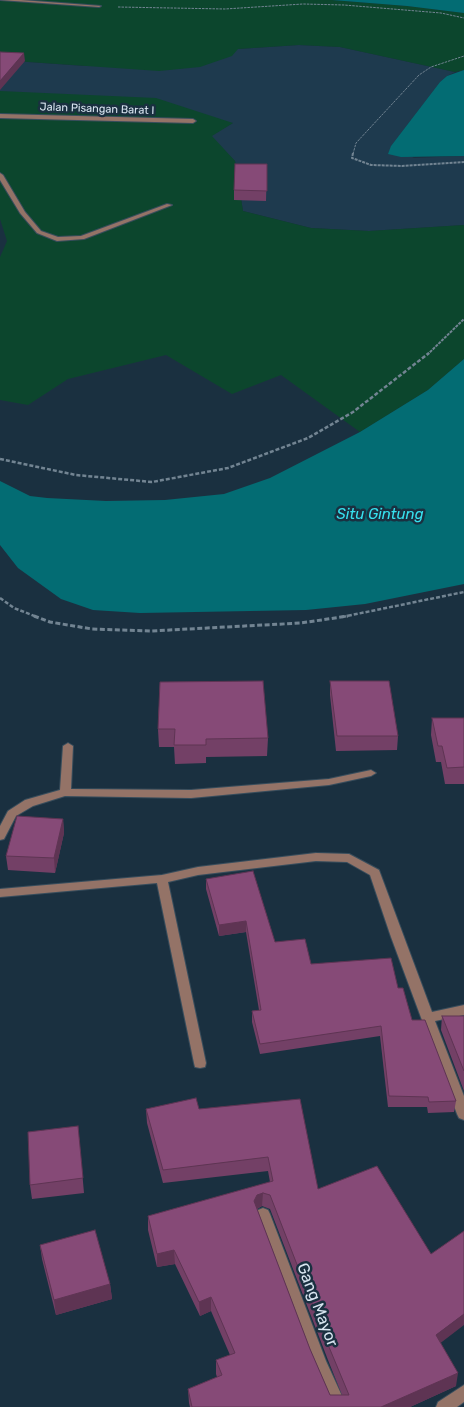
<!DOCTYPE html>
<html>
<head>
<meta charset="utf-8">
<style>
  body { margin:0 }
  canvas { display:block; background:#1a3040 }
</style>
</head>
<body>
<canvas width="464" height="1407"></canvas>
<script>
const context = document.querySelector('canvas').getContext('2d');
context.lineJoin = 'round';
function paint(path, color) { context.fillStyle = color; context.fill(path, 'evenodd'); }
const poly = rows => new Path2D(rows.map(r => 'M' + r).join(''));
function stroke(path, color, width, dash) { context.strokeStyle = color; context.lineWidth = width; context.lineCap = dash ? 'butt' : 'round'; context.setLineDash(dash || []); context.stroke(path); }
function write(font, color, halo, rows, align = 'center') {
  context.font = font + ' Rubik,sans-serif'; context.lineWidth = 5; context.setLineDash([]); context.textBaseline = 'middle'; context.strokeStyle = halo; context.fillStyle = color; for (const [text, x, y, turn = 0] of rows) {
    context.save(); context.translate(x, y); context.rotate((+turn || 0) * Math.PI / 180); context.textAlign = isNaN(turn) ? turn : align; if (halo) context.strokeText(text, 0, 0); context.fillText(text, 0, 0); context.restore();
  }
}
paint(poly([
  [299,45,340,47,455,72,447,76,440,82,391,146,414,158,464,156,464,225,369,231,311,228,243,211,235,161,211,136,233,123,0,118,0,60,84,66,238,49]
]), '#1e3a4e');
paint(poly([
  [0,0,332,0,407,6,464,13,464,70,455,72,340,47,299,45,238,49,232,56,200,67,159,71,0,60],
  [0,91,156,98,233,123,212,136,235,161,243,211,311,228,369,231,464,225,464,359,428,390,360,432,281,375,232,394,166,355,68,379,28,405,0,400,0,257,7,241,0,219]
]), '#0c462d');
paint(poly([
  [332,0,464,0,464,13,407,6],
  [464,70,464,156,401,157,388,154,391,146,440,82,447,76],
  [464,359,464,584,365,604,306,610,140,613,93,610,61,599,18,568,0,545,0,481,30,496,47,498,106,501,165,500,224,494,270,478,360,432,428,390]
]), '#036c73');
const service = poly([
  [0,114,193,119,196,121,193,123,0,118,0,114],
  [0,173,3,175,25,212,41,231,58,237,81,236,167,204,172,205,84,239,57,241,37,233,20,213,0,180,0,173]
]);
const minor = poly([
  [0,0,21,0,101,6,99,7,0,0],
  [68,743,73,746,71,789,191,790,329,779,371,770,376,773,371,776,329,785,191,798,65,796,33,806,16,816,4,839,0,840,0,826,8,811,25,800,60,790,63,746,68,743],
  [316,853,349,854,379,870,432,1012,464,1005,464,1015,435,1021,464,1096,464,1120,459,1118,457,1114,391,937,370,875,347,862,316,861,198,875,168,882,206,1063,205,1067,200,1068,195,1067,194,1063,157,883,0,897,0,889,162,875,198,867,316,853],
  [263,1208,268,1210,270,1214,326,1361,347,1407,331,1407,311,1362,256,1214,258,1210,263,1208]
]);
const tertiary = poly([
  [464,1385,464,1402,457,1407,436,1407,438,1402,464,1385]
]);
stroke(service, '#384d5c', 2);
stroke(minor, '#384d5c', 2);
stroke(tertiary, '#384d5c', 2);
stroke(poly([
  [118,7,225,9,303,4,344,5,441,13,464,18],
  [353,154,356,143,419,75,431,67,464,56]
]), '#728492', 1, [2.5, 1]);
stroke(poly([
  [353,153,352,158,371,165,402,166,464,162],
  [427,355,464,319]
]), '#728492', 2, [3, 1]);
stroke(poly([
  [0,459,76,475,152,482,228,468,308,438,353,412,429,353],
  [0,598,14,608,37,617],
  [342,617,464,592]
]), '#728492', 2.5, [4, 2]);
stroke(poly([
  [34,616,50,622,92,629,151,631,301,623,348,616]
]), '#728492', 3, [5, 2.5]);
paint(service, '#947367');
paint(minor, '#947367');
paint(tertiary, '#947367');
paint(poly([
  [267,164,266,201,234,200,234,190],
  [330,681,398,736,397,750,336,751,330,695],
  [160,682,268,738,267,756,206,757,206,763,175,764,174,747,159,747,158,729],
  [432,718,464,718,464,784,445,784,441,762,436,762,431,735],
  [63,819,64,833,55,873,8,870,6,856],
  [206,879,275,942,311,964,398,988,412,1020,456,1101,454,1112,428,1113,427,1107,388,1107,380,1036,260,1054,252,1022,252,1011,259,1010,246,932,219,936,206,889],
  [442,1016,464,1016,464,1091,441,1030],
  [146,1109,199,1109,318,1189,441,1343,456,1386,410,1407,190,1407,189,1403,188,1389,217,1377,216,1374,216,1360,230,1355,211,1311,200,1316,175,1264,157,1267,148,1230,148,1216,270,1182,268,1171,163,1183,147,1123],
  [262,1206,270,1209,328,1360,342,1395,330,1395,310,1349,257,1209],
  [78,1126,84,1193,32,1199,30,1185],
  [40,1245,110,1284,112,1299,56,1315,42,1259]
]), '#734066');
paint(poly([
  [24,53,25,61,0,90,0,81],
  [63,819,64,833,55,873,54,858],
  [246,921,246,932,219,936,219,925],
  [263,1193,262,1206,256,1209,254,1201,257,1195],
  [174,1250,175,1264,157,1267,157,1254],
  [110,1284,112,1299,56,1315,54,1300],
  [211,1297,211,1311,200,1316,199,1302],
  [464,1314,464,1325,434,1348,436,1335],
  [458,1373,456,1386,410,1407,381,1407]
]), '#5e3453');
const building = poly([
  [0,52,24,53,0,81,0,52],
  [235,164,267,164,267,191,234,190,235,164],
  [263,681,268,738,206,739,206,745,174,745,175,729,158,729,160,682,263,681],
  [330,681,389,681,398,736,337,736,330,681],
  [432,718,464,718,464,767,447,768,442,746,438,746,432,718],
  [17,816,63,819,54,858,6,856,17,816],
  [253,871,275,942,305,939,311,964,391,958,398,988,403,988,412,1020,425,1020,456,1101,429,1102,428,1097,389,1096,381,1026,260,1044,252,1011,261,1010,246,921,219,925,206,879,253,871],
  [442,1016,464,1016,464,1071,442,1016],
  [196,1098,199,1109,300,1099,318,1189,377,1166,431,1254,464,1231,464,1314,436,1335,458,1373,381,1407,192,1407,188,1389,222,1375,216,1360,235,1353,211,1297,199,1302,174,1250,157,1254,148,1216,273,1181,268,1157,163,1170,146,1109,196,1098],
  [263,1193,270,1195,329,1347,349,1395,330,1395,310,1349,254,1201,257,1195,263,1193],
  [78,1126,83,1178,30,1185,28,1132,78,1126],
  [95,1230,110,1284,54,1300,40,1245,95,1230]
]);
paint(building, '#864a77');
stroke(building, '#5e3453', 1);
write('11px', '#d8e5f0', '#1a3040', [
  ["Jalan Pisangan Barat I",97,109,2]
]);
write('italic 15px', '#36e1ef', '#1a3040', [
  ["Situ Gintung",380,515]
]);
write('16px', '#d8e5f0', '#1a3040', [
  ["Gang Mayor",317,1305,69]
]);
</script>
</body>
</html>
